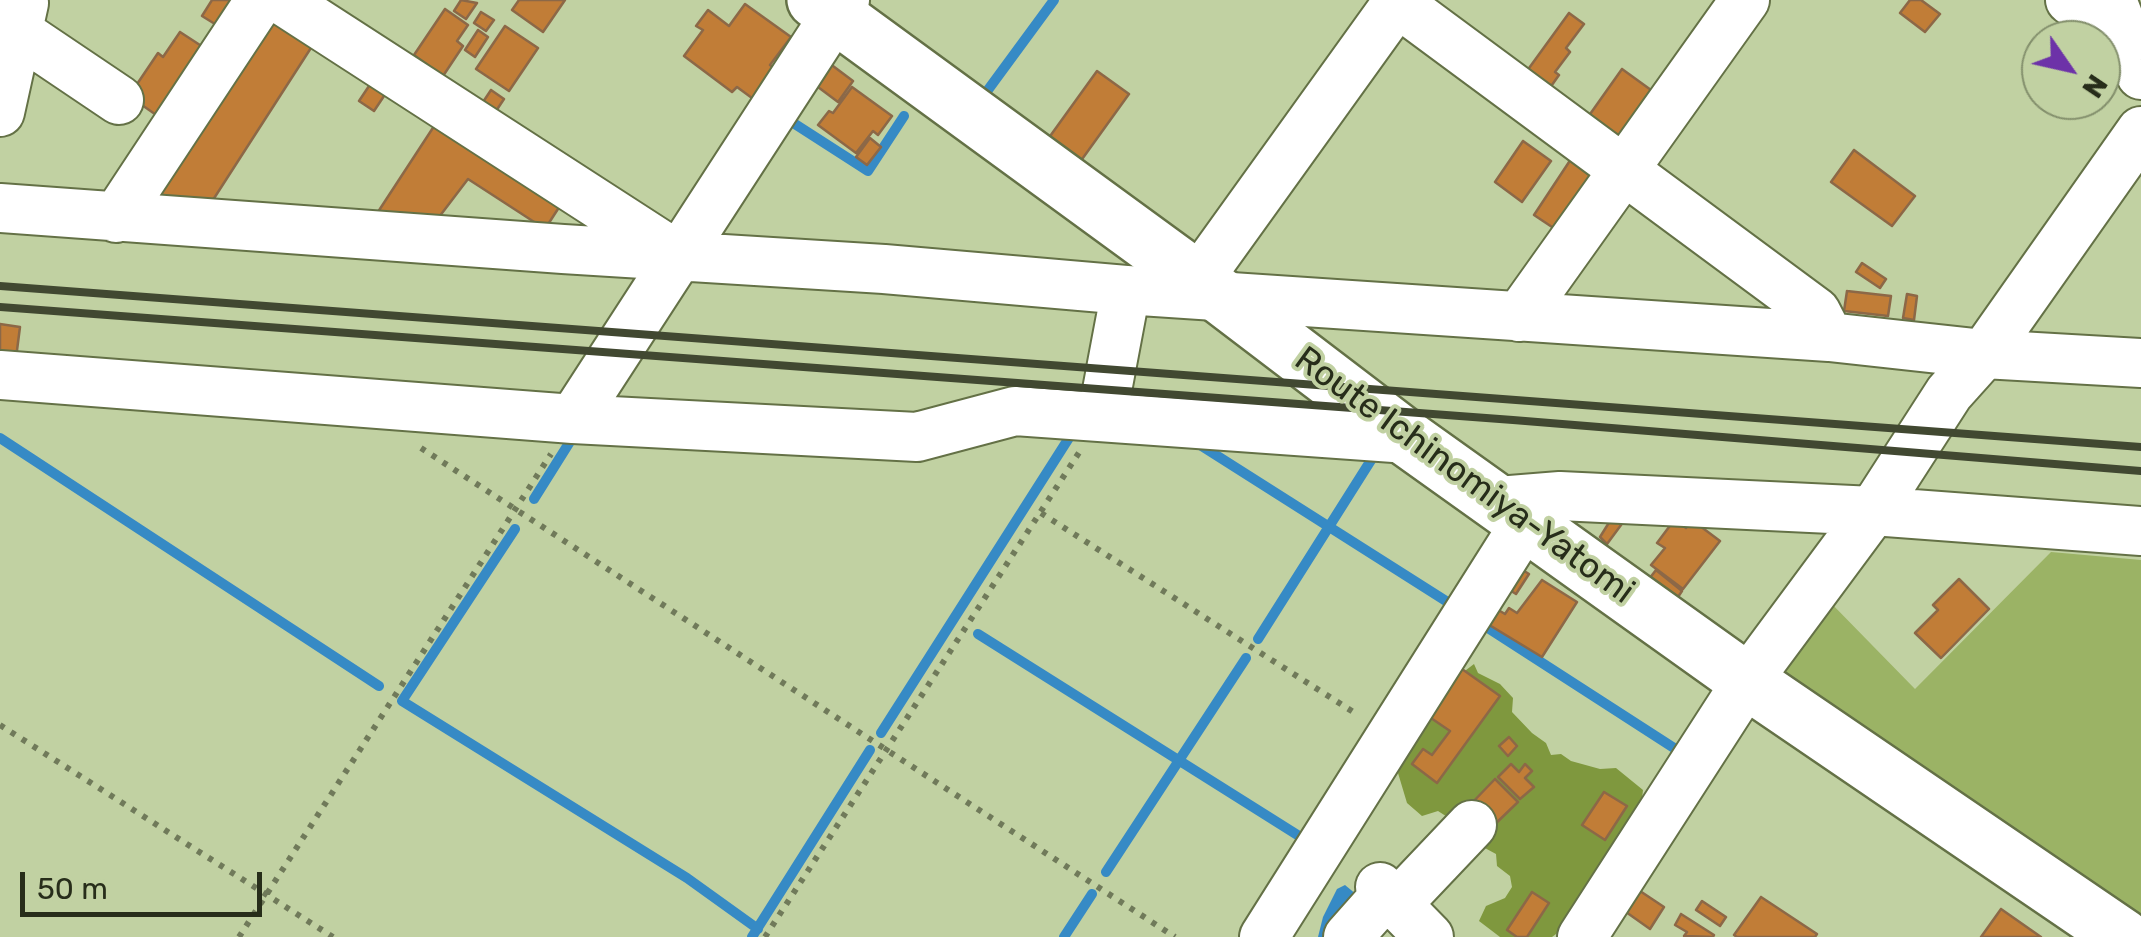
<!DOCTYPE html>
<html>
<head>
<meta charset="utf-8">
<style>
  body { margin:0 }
  #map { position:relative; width:2141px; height:937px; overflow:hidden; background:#c1d1a2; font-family:Rubik,sans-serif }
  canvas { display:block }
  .north { position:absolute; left:2021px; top:20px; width:100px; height:100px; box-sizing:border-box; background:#c1d1a2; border:2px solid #838f6c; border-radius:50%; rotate:124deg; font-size:28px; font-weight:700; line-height:40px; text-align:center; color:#272d1a }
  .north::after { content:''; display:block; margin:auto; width:35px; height:45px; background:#6d32a8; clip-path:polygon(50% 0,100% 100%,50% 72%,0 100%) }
  .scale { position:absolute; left:20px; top:872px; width:242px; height:45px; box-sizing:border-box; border:5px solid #272d1a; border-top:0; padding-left:12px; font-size:30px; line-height:35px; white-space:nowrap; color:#272d1a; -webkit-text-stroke:8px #c1d1a2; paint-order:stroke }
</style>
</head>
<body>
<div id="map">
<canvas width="2141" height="937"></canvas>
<div class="north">N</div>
<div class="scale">50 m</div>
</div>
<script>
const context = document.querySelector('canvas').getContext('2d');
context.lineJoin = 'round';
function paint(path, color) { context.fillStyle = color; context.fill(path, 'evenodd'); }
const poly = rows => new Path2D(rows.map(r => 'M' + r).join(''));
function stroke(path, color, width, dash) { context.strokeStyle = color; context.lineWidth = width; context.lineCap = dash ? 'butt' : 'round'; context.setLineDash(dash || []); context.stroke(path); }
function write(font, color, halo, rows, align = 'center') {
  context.font = font + ' Rubik,sans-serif'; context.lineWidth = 8; context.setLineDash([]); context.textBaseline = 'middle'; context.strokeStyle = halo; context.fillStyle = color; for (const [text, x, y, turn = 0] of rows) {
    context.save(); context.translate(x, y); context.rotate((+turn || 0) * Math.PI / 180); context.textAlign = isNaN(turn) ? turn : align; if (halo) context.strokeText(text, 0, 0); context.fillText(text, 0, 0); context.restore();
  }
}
paint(poly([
  [2051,552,2141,560,2141,933,1777,680,1827,599,1915,689]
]), '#9bb365');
paint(poly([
  [1474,664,1478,673,1500,684,1513,698,1512,712,1532,733,1546,743,1551,755,1561,754,1571,761,1600,769,1616,768,1643,790,1641,807,1568,925,1552,937,1500,937,1479,921,1486,906,1505,898,1512,887,1510,876,1497,866,1496,854,1483,847,1477,836,1438,811,1422,816,1407,803,1398,773,1405,747,1422,734,1441,689]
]), '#7f983e');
paint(poly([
  [1345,885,1357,895,1340,937,1318,937,1323,917,1337,889]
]), '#368ac5');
stroke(poly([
  [982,98,1054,0],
  [784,117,868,171,904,116],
  [0,438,379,686],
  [1197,443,1457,608],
  [534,499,576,432],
  [515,529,402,701,687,878,758,929],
  [1488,628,1674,748],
  [978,634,1307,841],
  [1258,639,1373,457],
  [881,733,1074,430],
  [1106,872,1246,658],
  [752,937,870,750],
  [1064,937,1092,894]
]), '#368ac5', 10);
const building = poly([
  [212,0,241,0,223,29,202,16,212,0],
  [461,0,477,3,466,19,454,11,461,0],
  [519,0,565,0,543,32,512,10,519,0],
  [1910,0,1921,0,1940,14,1925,32,1900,13,1910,0],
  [745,4,791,37,770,65,778,71,756,101,737,87,732,92,684,56,703,30,696,26,708,10,729,26,745,4],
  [275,9,318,37,211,203,154,197,275,9],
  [445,9,468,25,457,41,463,46,443,76,414,55,445,9],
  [481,12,494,20,486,31,474,23,481,12],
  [1569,13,1584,24,1566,48,1570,52,1555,72,1559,75,1547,92,1524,75,1569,13],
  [505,26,538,48,509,91,476,69,505,26],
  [478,30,488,37,475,57,465,50,478,30],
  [180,32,203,47,162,119,129,96,158,53,163,57,180,32],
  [821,57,853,81,838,102,806,78,821,57],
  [1622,69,1651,90,1646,97,1657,105,1628,145,1588,117,1622,69],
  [1097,71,1129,94,1080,162,1048,139,1097,71],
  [375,77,390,87,374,111,359,101,375,77],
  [852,87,892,116,878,135,873,131,856,153,818,125,829,111,833,113,852,87],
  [491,90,504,99,492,117,479,108,491,90],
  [442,114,567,195,545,229,468,179,436,221,374,218,442,114],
  [870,138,881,147,867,165,856,157,870,138],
  [1523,141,1551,161,1522,202,1495,182,1523,141],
  [1854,150,1915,196,1892,226,1831,182,1854,150],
  [1573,156,1607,178,1564,235,1534,215,1573,156],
  [1862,263,1886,279,1880,288,1856,272,1862,263],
  [1847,291,1891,296,1888,316,1844,311,1847,291],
  [1907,294,1917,296,1914,320,1903,318,1907,294],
  [0,324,20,327,16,358,0,356,0,324],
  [1615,513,1624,521,1607,544,1600,537,1615,513],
  [1675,519,1686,528,1692,520,1720,541,1683,589,1651,565,1665,548,1657,543,1675,519],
  [1521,569,1529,574,1516,594,1508,589,1521,569],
  [1656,570,1682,591,1676,600,1649,579,1656,570],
  [1959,579,1989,609,1941,658,1915,633,1938,610,1933,605,1959,579],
  [1542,580,1577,602,1542,657,1486,623,1495,608,1505,614,1509,608,1517,613,1542,580],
  [1462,669,1500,696,1437,783,1412,764,1423,749,1432,755,1450,731,1428,716,1462,669],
  [1509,737,1517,746,1508,756,1499,746,1509,737],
  [1511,764,1519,772,1525,764,1532,771,1525,778,1534,787,1520,799,1498,777,1511,764],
  [1495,779,1518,802,1491,828,1469,806,1495,779],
  [1604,792,1627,806,1605,840,1582,825,1604,792],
  [1640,891,1664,907,1650,929,1626,912,1640,891],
  [1532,892,1549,903,1527,937,1517,937,1507,930,1532,892],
  [1761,897,1817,934,1815,937,1737,937,1734,935,1761,897],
  [1702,901,1726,917,1720,926,1696,910,1702,901],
  [2001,909,2041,937,1981,937,2001,909],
  [1681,914,1714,935,1713,937,1684,936,1687,932,1675,925,1681,914]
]);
paint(building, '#c17d37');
stroke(building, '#8c6847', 2.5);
const minor = poly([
  [282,0,675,254],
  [1394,0,1816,312,1829,337],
  [2070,0,2127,40],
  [2112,0,2141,75],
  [18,32,119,100],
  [0,112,24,3],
  [0,208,563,249,884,269,1126,290,1829,337,1984,354,2141,363],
  [116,218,260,0],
  [1197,281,1399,0],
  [1519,317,1745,0],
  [0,375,573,419,917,437,1015,411,1408,439],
  [1102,417,1126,290],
  [573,419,845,0],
  [1498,501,1560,496,1873,511,2141,531],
  [1380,887,1429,937],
  [1397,904,1472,825],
  [1264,937,1526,522],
  [1348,937,1387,893],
  [1582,937,1747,681,1873,511,1949,393,1984,354,2141,131]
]);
const major = poly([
  [815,0,1219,295,1408,439,1747,681,2123,937]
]);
stroke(minor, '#647146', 52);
stroke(major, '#647146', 60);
stroke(poly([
  [421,448,1175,937],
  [1041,513,1358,715],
  [0,725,333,937],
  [239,937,551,454],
  [765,937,1080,451]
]), '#707a5a', 6, [5, 8]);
stroke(minor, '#fff', 48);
stroke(major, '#fff', 55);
stroke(poly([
  [0,286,2141,447],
  [0,307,1513,420,2141,471]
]), '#414831', 8);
write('35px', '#272d1a', '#c1d1a2', [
  ["Route Ichinomiya-Yatomi",1464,476,36]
]);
</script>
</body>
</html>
